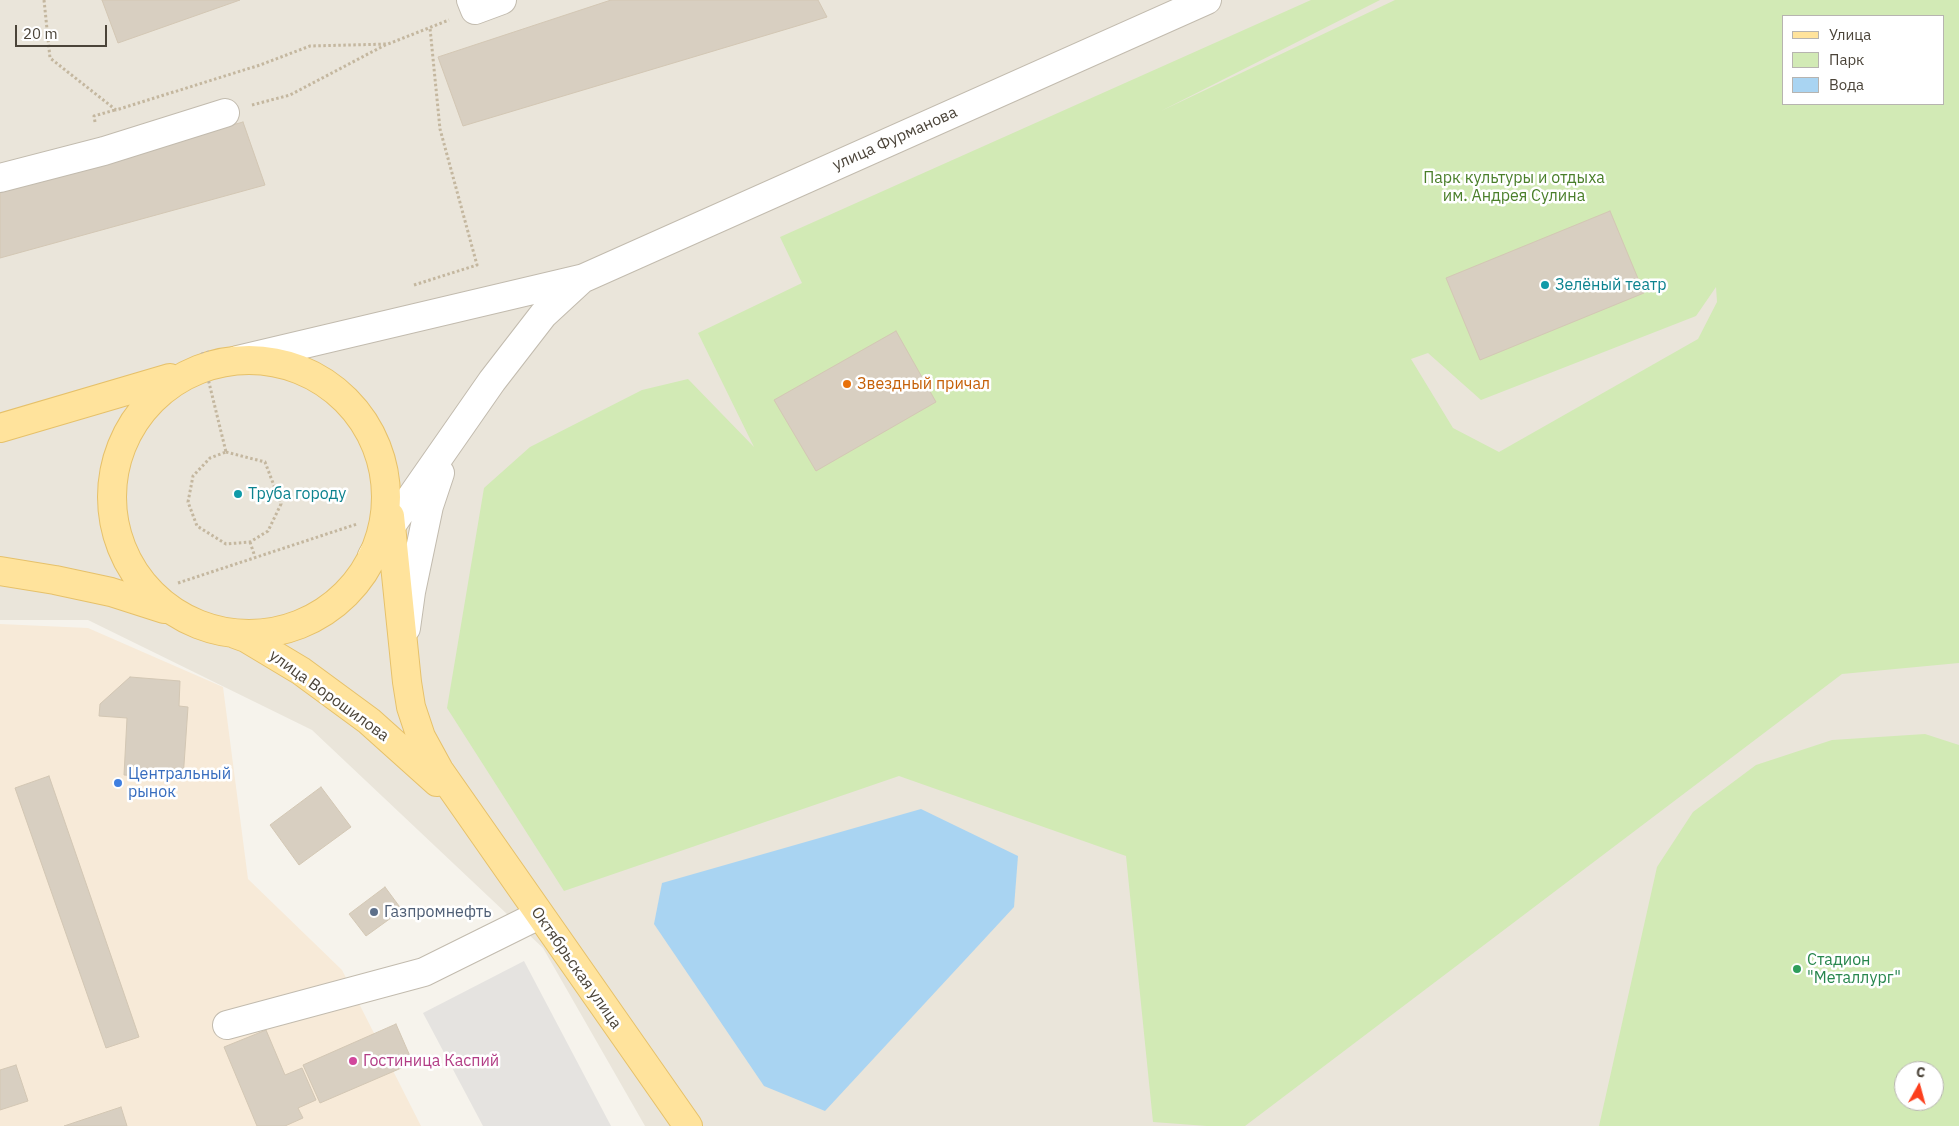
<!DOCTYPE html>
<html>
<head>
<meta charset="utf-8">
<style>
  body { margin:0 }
  #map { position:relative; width:1959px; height:1126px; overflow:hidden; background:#f6f3ec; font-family:"IBM Plex Sans",sans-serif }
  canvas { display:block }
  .legend { position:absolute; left:1782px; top:15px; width:162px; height:90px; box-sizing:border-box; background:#fff; border:1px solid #b7b4b0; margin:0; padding:6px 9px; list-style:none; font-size:15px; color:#4b4439 }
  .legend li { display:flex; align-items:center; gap:10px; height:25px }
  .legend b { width:25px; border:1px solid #b7b4b0 }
  .north { position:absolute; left:1894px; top:1061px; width:50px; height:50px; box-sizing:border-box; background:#fff; border:1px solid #b7b4b0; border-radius:50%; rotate:7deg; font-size:14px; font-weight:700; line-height:20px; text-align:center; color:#4b4439 }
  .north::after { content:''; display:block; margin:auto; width:18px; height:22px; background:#fc3f1d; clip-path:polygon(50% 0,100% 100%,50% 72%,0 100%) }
  .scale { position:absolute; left:15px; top:25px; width:92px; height:22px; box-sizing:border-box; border:2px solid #4b4439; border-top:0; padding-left:6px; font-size:15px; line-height:18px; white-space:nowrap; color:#4b4439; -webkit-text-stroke:4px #fff; paint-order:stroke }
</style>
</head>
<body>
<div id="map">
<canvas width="1959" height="1126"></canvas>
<ul class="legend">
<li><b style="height:6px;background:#ffe39c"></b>Улица</li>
<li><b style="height:14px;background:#d2eab5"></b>Парк</li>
<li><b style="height:14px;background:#a9d4f2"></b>Вода</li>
</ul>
<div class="north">С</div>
<div class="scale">20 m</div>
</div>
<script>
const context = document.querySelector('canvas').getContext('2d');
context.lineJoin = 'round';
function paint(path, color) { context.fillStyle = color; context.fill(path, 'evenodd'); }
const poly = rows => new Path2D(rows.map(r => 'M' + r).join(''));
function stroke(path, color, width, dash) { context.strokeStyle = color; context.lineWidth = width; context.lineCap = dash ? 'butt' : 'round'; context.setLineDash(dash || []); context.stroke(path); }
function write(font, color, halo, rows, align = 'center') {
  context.font = font + ' "IBM Plex Sans",sans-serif'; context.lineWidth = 5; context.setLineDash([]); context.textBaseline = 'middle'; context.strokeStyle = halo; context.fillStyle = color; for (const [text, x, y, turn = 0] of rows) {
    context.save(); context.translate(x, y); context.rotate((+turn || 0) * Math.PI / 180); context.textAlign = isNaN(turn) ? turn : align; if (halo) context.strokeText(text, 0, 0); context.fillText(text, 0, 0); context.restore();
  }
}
paint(poly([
  [0,0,1959,0,1959,1126,645,1126,543,948,312,730,88,620,0,620],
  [1783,16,1943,16,1943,104,1783,104],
  [1904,1071,1934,1071,1934,1101,1904,1101]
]), '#eae5da');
paint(poly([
  [0,624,88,628,223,687,248,879,342,970,421,1126,0,1126]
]), '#f7ead8');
paint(poly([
  [1311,0,1380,0,1161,111,1395,0,1959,0,1959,663,1842,674,1245,1126,1207,1126,1153,1122,1126,856,899,776,564,891,447,708,484,488,530,447,642,390,688,379,754,447,698,333,802,283,780,237],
  [1783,16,1943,16,1943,104,1783,104],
  [1716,287,1717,302,1698,339,1499,452,1453,428,1411,359,1428,353,1481,400,1696,316],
  [1925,734,1959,745,1959,1126,1599,1126,1657,867,1693,812,1756,765,1832,740],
  [1904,1071,1934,1071,1934,1101,1904,1101]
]), '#d2eab5');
paint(poly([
  [524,961,611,1126,483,1126,423,1013]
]), '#e5e3e0');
paint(poly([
  [921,809,1018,856,1014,907,825,1111,764,1086,654,924,662,883]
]), '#a9d4f2');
const building = poly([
  [102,0,240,0,118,43,102,0],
  [611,0,818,0,827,17,463,126,438,57,611,0],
  [243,122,265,185,0,258,0,191,243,122],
  [1610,211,1644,293,1480,360,1446,278,1610,211],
  [896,331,936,402,816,471,774,400,896,331],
  [130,677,180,681,179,706,188,707,183,779,124,775,127,718,99,716,100,704,130,677],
  [49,776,139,1037,106,1048,15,788,49,776],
  [321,787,351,827,299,865,270,825,321,787],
  [385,887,402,910,366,936,349,914,385,887],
  [396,1024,413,1063,320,1103,303,1065,396,1024],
  [266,1030,285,1075,302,1068,316,1100,298,1108,303,1118,285,1126,257,1126,224,1047,266,1030],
  [16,1065,28,1101,0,1110,0,1070,16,1065],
  [121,1107,127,1126,64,1126,121,1107]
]);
paint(building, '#d8cfc1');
stroke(building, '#d3c7b4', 1);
const minor = poly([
  [471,0,475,10,502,0],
  [0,178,104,151,225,113],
  [237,360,584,278,1207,0],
  [372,556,391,526,492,381,543,315,582,279],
  [406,628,411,592,429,506,440,473],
  [227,1025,424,972,539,915]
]);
const major = poly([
  '112 497a137 137 0 1 1 274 0a137 137 0 1 1-274 0Z',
  [0,428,170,378],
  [390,516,407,682,411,707,421,737,439,770,688,1126],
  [0,571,55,580,111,592,164,609],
  [235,634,246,638,301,671,369,721,437,782]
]);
stroke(minor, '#c2bbae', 30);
stroke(major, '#e6c16a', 30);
stroke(poly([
  [44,0,50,58,116,110,260,65,310,46,388,44,449,20],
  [252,105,290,95,387,44],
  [95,122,94,116,115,110],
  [414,285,477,265,440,129,430,28],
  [209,352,202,354,226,452],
  [226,452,265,462,281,504,268,531,250,542,226,544,197,526,188,502,193,476,210,458,226,452],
  [250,542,255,557],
  [178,583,357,524]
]), '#c4b79f', 3, [2.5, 2.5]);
stroke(minor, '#fff', 28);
stroke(major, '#ffe39c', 28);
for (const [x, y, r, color] of [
  [1545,285,5,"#0f9aa8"],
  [847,384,5,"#e8710a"],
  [238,494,5,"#0f9aa8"],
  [118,783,5,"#3f7fe0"],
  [374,912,5,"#5c6f8a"],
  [1797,969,5,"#2e9e5b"],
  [353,1061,5,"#d1479c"]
]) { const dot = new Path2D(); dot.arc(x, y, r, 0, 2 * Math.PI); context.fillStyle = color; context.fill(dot); stroke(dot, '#fff', 2); }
write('16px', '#4b4439', '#fff', [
  ["улица Фурманова",895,139,-24],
  ["улица Ворошилова",329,696,36],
  ["Октябрьская улица",576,968,55]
]);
write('16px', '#4a7f2a', '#fff', [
  ["Парк культуры и отдыха",1514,178],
  ["им. Андрея Сулина",1514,196]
]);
write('16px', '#0d838f', '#fff', [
  ["Зелёный театр",1555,285],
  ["Труба городу",248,494]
], 'left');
write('16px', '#c56008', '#fff', [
  ["Звездный причал",857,384]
], 'left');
write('16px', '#366cbe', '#fff', [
  ["Центральный",128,774],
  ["рынок",128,792]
], 'left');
write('16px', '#4e5e75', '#fff', [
  ["Газпромнефть",384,912]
], 'left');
write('16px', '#27864d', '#fff', [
  ["Стадион",1807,960],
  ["\"Металлург\"",1807,978]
], 'left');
write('16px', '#b23c85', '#fff', [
  ["Гостиница Каспий",363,1061]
], 'left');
</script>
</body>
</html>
